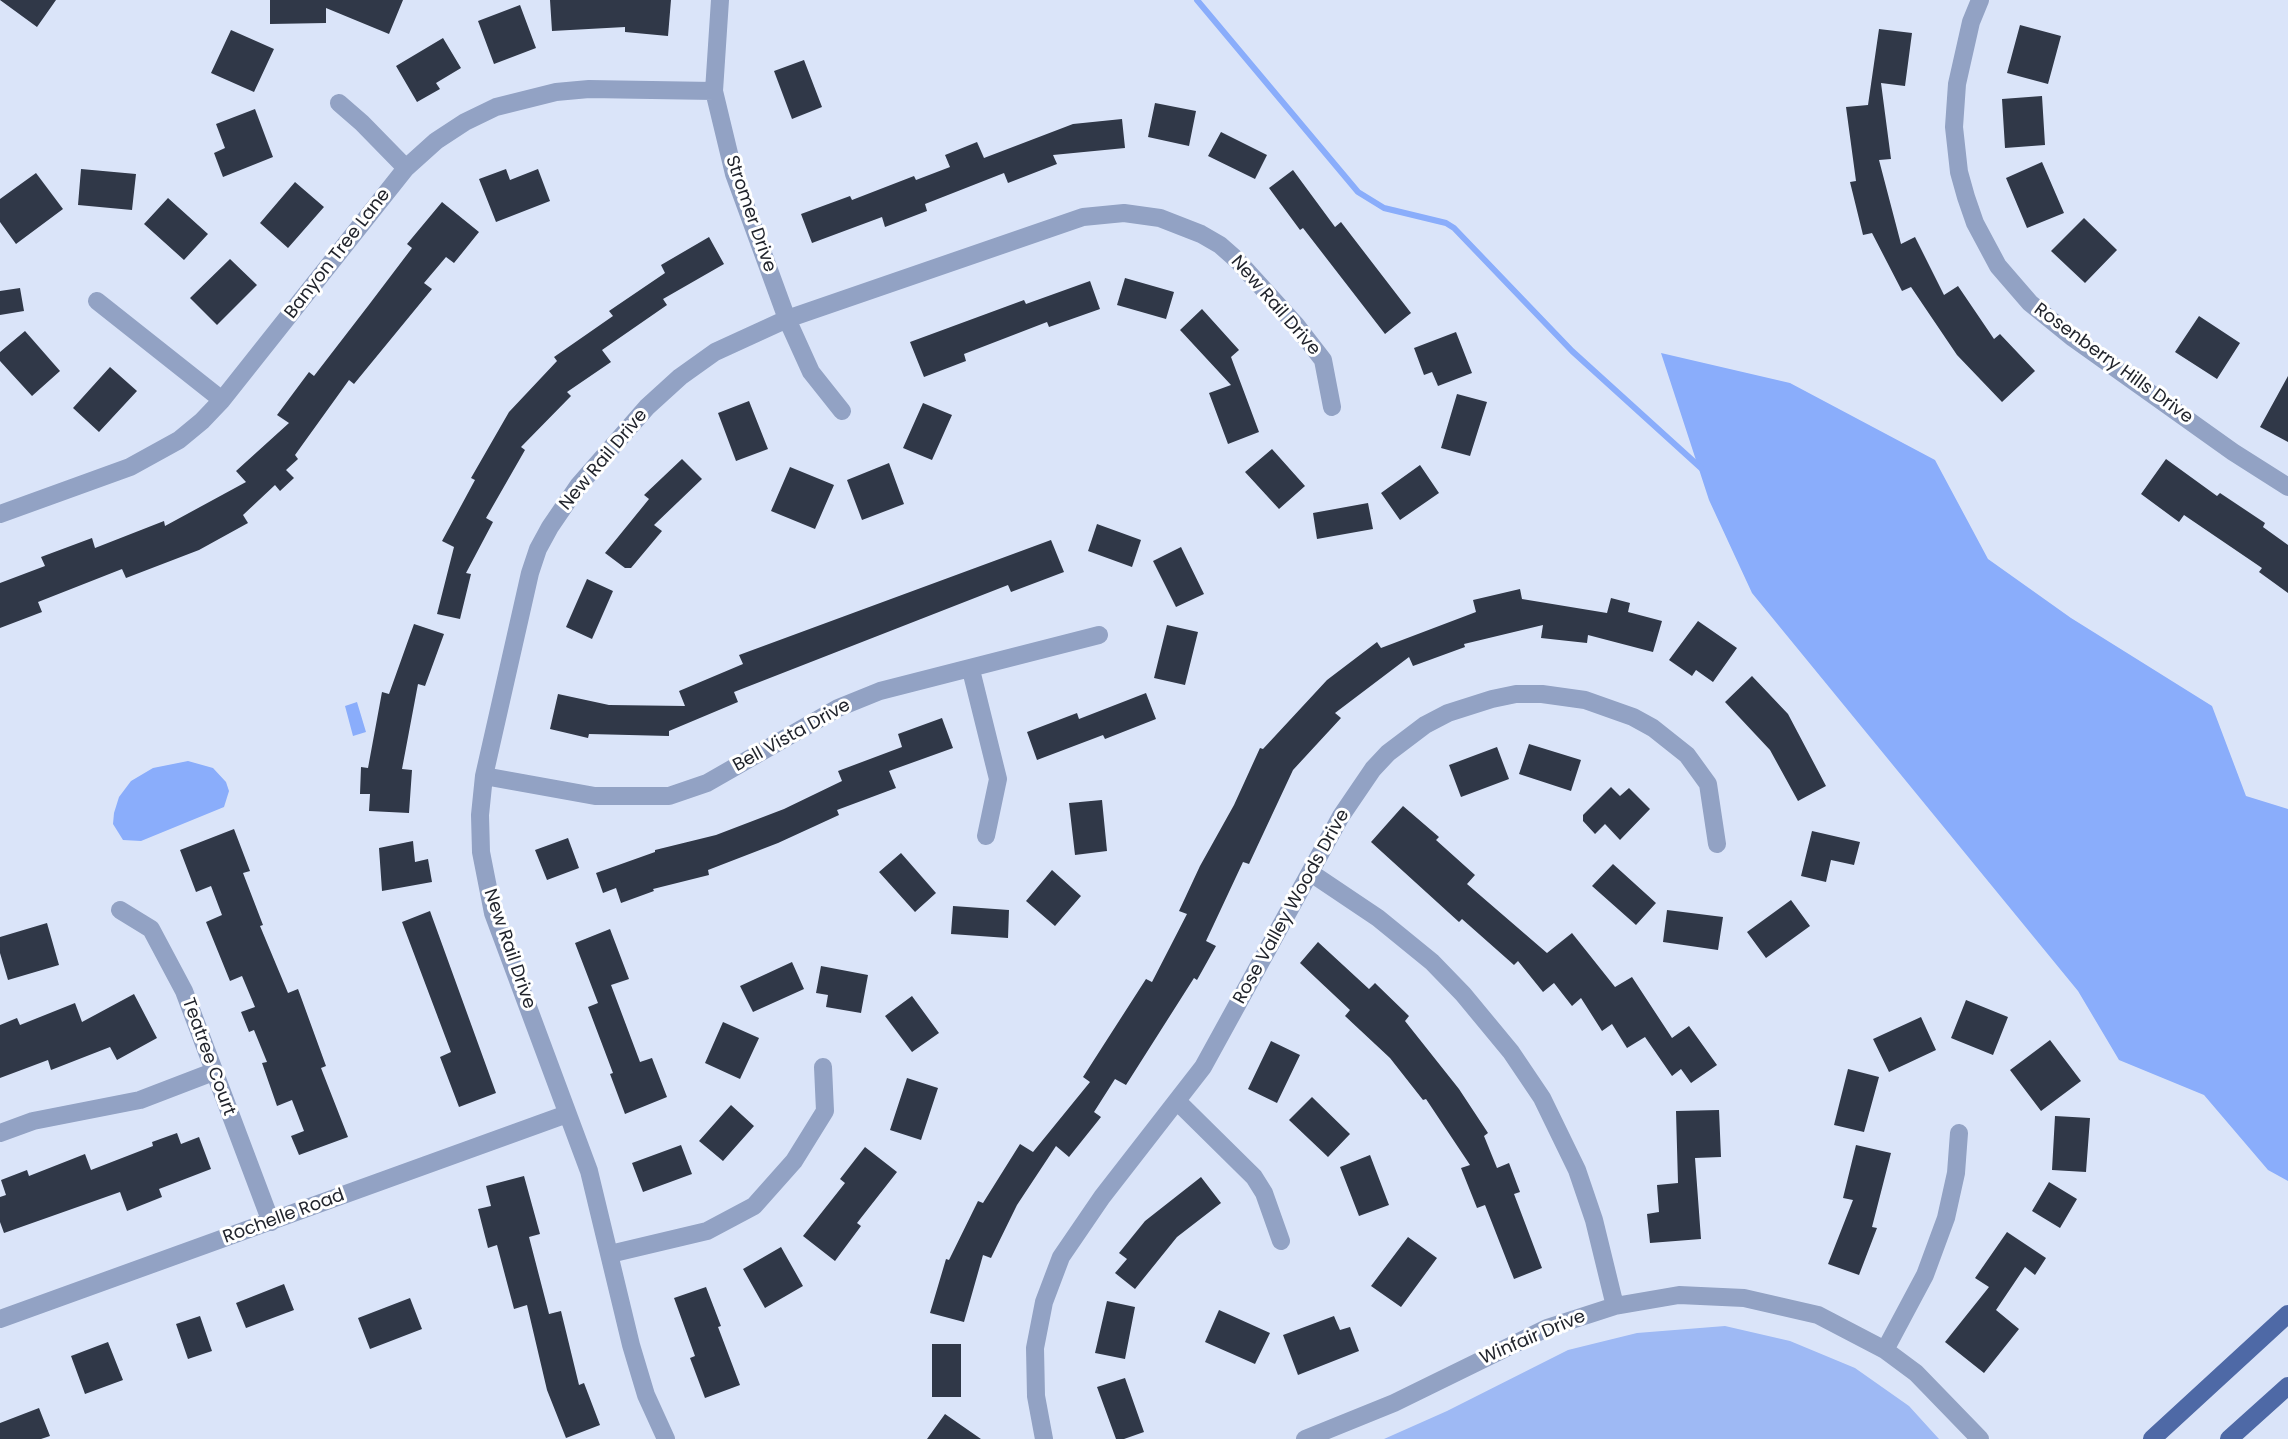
<!DOCTYPE html>
<html>
<head>
<meta charset="utf-8">
<style>
  body { margin:0 }
  canvas { display:block; background:#dae4f9 }
</style>
</head>
<body>
<canvas width="2288" height="1439"></canvas>
<script>
const context = document.querySelector('canvas').getContext('2d');
context.lineJoin = 'round';
function paint(path, color) { context.fillStyle = color; context.fill(path, 'evenodd'); }
const poly = rows => new Path2D(rows.map(r => 'M' + r).join(''));
function stroke(path, color, width, dash) { context.strokeStyle = color; context.lineWidth = width; context.lineCap = dash ? 'butt' : 'round'; context.setLineDash(dash || []); context.stroke(path); }
function write(font, color, halo, rows, align = 'center') {
  context.font = font + ' Poppins,sans-serif'; context.lineWidth = 6; context.setLineDash([]); context.textBaseline = 'middle'; context.strokeStyle = halo; context.fillStyle = color; for (const [text, x, y, turn = 0] of rows) {
    context.save(); context.translate(x, y); context.rotate((+turn || 0) * Math.PI / 180); context.textAlign = isNaN(turn) ? turn : align; if (halo) context.strokeText(text, 0, 0); context.fillText(text, 0, 0); context.restore();
  }
}
paint(poly([
  [1725,1326,1790,1341,1855,1368,1909,1406,1939,1439,1384,1439,1447,1411,1568,1350,1637,1333]
]), '#9eb9f4');
paint(poly([
  [1661,353,1790,383,1935,460,1988,559,2071,618,2212,706,2246,796,2288,809,2288,1181,2268,1170,2204,1095,2119,1060,2078,991,1752,593,1709,500],
  [357,702,366,732,353,736,345,706],
  [188,761,213,768,226,782,229,791,224,807,141,841,123,840,113,824,114,813,119,797,131,781,153,768]
]), '#8aadfb');
stroke(poly([
  [1197,0,1358,192,1384,208,1446,223,1454,228,1572,351,1701,468]
]), '#8aadfb', 6);
paint(poly([
  [0,0,56,0,37,27],
  [270,0,403,0,389,34,326,8,326,23,270,24],
  [550,0,671,0,668,36,625,32,625,27,552,31],
  [520,5,536,48,494,64,478,21],
  [2020,25,2061,36,2048,84,2007,73],
  [1879,29,1912,33,1905,86,1881,83,1891,159,1879,160,1901,244,1915,237,1944,295,1958,286,1994,339,2000,334,2035,371,2002,402,1957,355,1911,287,1902,291,1872,233,1863,235,1850,182,1856,181,1846,107,1868,105],
  [231,30,274,49,254,92,211,73],
  [443,38,461,68,436,83,440,89,417,102,396,66],
  [804,60,822,107,792,119,774,71],
  [2042,96,2045,145,2005,148,2002,99],
  [1155,103,1196,111,1189,146,1148,137],
  [255,109,273,157,223,177,214,153,225,148,216,124],
  [1122,119,1125,148,1053,155,1057,164,1008,183,1004,173,925,204,927,211,885,227,882,217,812,243,801,214,850,196,852,200,914,176,916,180,950,167,945,155,977,142,984,158,1073,124],
  [1221,132,1267,155,1255,179,1208,156],
  [2042,162,2064,213,2027,228,2006,178],
  [81,169,136,174,132,210,78,205],
  [506,169,510,180,538,169,550,201,496,222,479,179],
  [1293,170,1335,227,1341,222,1411,313,1385,334,1303,228,1300,230,1269,188],
  [36,173,63,209,16,244,0,222,0,199],
  [295,182,324,207,288,248,260,223],
  [168,198,208,234,184,260,144,224],
  [442,202,479,232,454,263,446,257,424,283,432,289,354,384,349,380,295,455,298,459,286,470,294,478,280,491,275,485,243,515,248,523,199,550,126,578,122,569,38,602,42,612,0,628,0,583,45,566,41,557,92,538,95,548,164,521,165,526,246,482,236,471,289,423,277,415,309,372,314,376,368,306,412,248,407,244],
  [2084,218,2117,250,2085,283,2051,251],
  [709,237,724,264,663,299,667,305,602,350,611,362,567,392,571,396,521,447,525,450,486,518,493,522,466,573,471,574,460,619,437,614,454,547,442,541,475,480,471,478,509,412,557,361,554,357,613,316,609,311,665,273,661,265],
  [230,259,257,285,217,325,190,298],
  [1125,278,1174,292,1166,319,1117,305],
  [1090,281,1100,309,1049,327,1047,322,964,354,966,361,924,377,910,342,1024,300,1026,304],
  [20,288,24,311,0,315,0,291],
  [1202,309,1239,350,1231,357,1259,432,1228,444,1209,393,1231,385,1180,330],
  [2199,316,2240,343,2217,379,2175,352],
  [25,331,60,371,32,396,0,361,0,352],
  [1456,332,1472,373,1438,386,1432,372,1424,375,1414,348],
  [110,367,137,391,99,432,73,408],
  [2288,376,2288,442,2260,427],
  [1457,394,1487,402,1470,456,1441,448],
  [749,401,768,449,736,461,718,413],
  [923,403,952,415,932,460,903,448],
  [1272,449,1305,486,1279,509,1245,472],
  [682,459,702,479,654,525,662,531,631,568,625,568,605,553,649,499,644,495],
  [2166,459,2217,496,2220,493,2265,523,2263,527,2288,545,2288,593,2259,572,2262,568,2184,515,2179,522,2141,494],
  [889,463,904,504,862,520,847,480],
  [1420,465,1439,493,1400,520,1381,493],
  [790,467,834,485,815,529,771,511],
  [1368,503,1373,529,1317,539,1313,513],
  [1097,524,1141,540,1132,567,1088,551],
  [1051,540,1064,572,1011,592,1008,585,734,692,738,702,669,731,669,736,589,734,588,738,550,729,558,694,609,705,685,706,679,691,743,664,739,655],
  [1181,547,1204,594,1176,607,1153,561],
  [587,579,613,591,592,639,566,627],
  [1520,589,1522,599,1607,613,1611,598,1630,603,1628,612,1662,621,1653,652,1588,635,1587,643,1541,638,1543,625,1464,644,1465,647,1413,666,1409,657,1335,713,1341,718,1293,770,1249,864,1243,862,1206,941,1216,946,1197,980,1194,978,1126,1085,1115,1079,1094,1112,1101,1117,1069,1157,1056,1146,1017,1205,991,1258,983,1255,964,1322,930,1313,946,1259,949,1260,978,1201,983,1203,1020,1144,1033,1152,1090,1082,1083,1077,1146,979,1152,982,1187,914,1179,911,1200,866,1234,805,1260,748,1263,749,1327,680,1377,642,1381,648,1476,612,1473,600],
  [1698,621,1737,648,1713,682,1696,670,1692,676,1669,660],
  [414,624,444,634,425,686,418,684,402,769,412,770,409,813,369,811,370,794,360,794,361,767,368,768,382,692,389,694],
  [1167,625,1198,632,1185,685,1154,678],
  [1752,676,1788,714,1826,786,1798,801,1770,750,1725,702],
  [1146,693,1156,719,1105,739,1103,735,1037,760,1027,732,1077,713,1079,719],
  [942,718,953,748,889,771,896,788,837,810,839,815,778,843,708,870,709,875,653,889,654,891,621,903,616,888,603,893,596,873,655,852,655,850,716,835,784,809,842,781,838,771,902,747,898,734],
  [1529,744,1581,760,1571,791,1519,774],
  [1497,747,1509,779,1461,797,1449,765],
  [1611,787,1620,796,1629,788,1650,809,1620,840,1605,824,1595,834,1583,821,1583,815],
  [1102,800,1107,851,1075,855,1069,803],
  [1403,806,1439,837,1436,840,1475,875,1467,884,1547,953,1572,933,1615,987,1632,977,1672,1038,1689,1026,1717,1065,1691,1083,1681,1069,1672,1076,1645,1037,1627,1048,1612,1024,1602,1031,1581,998,1572,1006,1554,983,1543,992,1518,961,1514,965,1462,919,1459,922,1371,842],
  [234,829,250,871,243,873,263,925,260,926,288,993,298,989,326,1066,321,1068,348,1137,299,1155,291,1136,304,1131,292,1100,277,1106,262,1063,267,1062,254,1030,249,1032,241,1012,255,1007,242,976,230,981,206,922,222,915,211,886,196,892,180,850],
  [1812,831,1860,842,1854,865,1831,860,1826,882,1801,876],
  [568,838,579,868,547,880,535,850],
  [413,841,415,862,428,859,432,882,382,891,379,848],
  [901,853,936,893,915,912,879,872],
  [1613,864,1656,903,1636,925,1592,886],
  [1052,870,1081,896,1055,926,1026,901],
  [1791,900,1810,926,1766,958,1747,932],
  [953,906,1009,910,1008,938,951,934],
  [1667,910,1723,917,1718,950,1663,942],
  [430,911,496,1093,459,1107,440,1057,451,1052,402,922],
  [47,923,59,965,8,980,0,953,0,937],
  [610,929,629,979,611,985,640,1062,652,1058,667,1097,625,1114,610,1074,613,1073,588,1007,598,1003,575,943],
  [1318,942,1369,989,1375,983,1409,1016,1405,1021,1459,1089,1488,1133,1484,1136,1497,1168,1509,1163,1520,1192,1514,1194,1542,1268,1514,1279,1485,1205,1477,1208,1461,1168,1470,1165,1426,1099,1423,1100,1390,1058,1345,1016,1350,1010,1300,963],
  [792,962,804,989,753,1012,740,986],
  [821,966,868,975,861,1013,826,1007,828,995,816,993],
  [134,994,157,1038,117,1060,110,1047,51,1070,48,1060,0,1078,0,1025,17,1018,20,1025,75,1003,82,1022],
  [912,996,939,1033,912,1052,885,1016],
  [1966,1000,2008,1017,1993,1055,1951,1038],
  [1921,1017,1936,1050,1889,1072,1873,1039],
  [723,1022,759,1038,740,1079,705,1063],
  [2050,1040,2081,1081,2041,1111,2010,1070],
  [1271,1041,1300,1055,1277,1103,1248,1089],
  [1848,1069,1879,1077,1864,1132,1834,1125],
  [907,1078,938,1088,921,1140,890,1130],
  [1312,1097,1350,1134,1328,1157,1289,1120],
  [731,1105,754,1126,723,1161,699,1141],
  [1719,1110,1721,1157,1695,1158,1701,1239,1650,1243,1647,1214,1659,1212,1657,1185,1678,1183,1676,1111],
  [2055,1116,2090,1118,2086,1172,2052,1170],
  [177,1133,181,1144,199,1137,211,1169,159,1189,162,1197,127,1211,120,1192,4,1233,0,1222,0,1197,6,1195,1,1180,27,1170,29,1176,85,1154,91,1170,153,1146,152,1142],
  [681,1145,692,1174,643,1192,632,1163],
  [1856,1145,1891,1153,1872,1227,1877,1228,1859,1275,1828,1264,1853,1200,1843,1198],
  [865,1147,897,1172,857,1223,861,1226,835,1261,803,1236,845,1183,840,1179],
  [1370,1155,1389,1205,1359,1216,1340,1167],
  [524,1176,540,1234,529,1237,549,1314,561,1311,579,1385,584,1383,600,1425,566,1438,547,1390,527,1305,514,1309,497,1245,488,1248,478,1209,491,1206,486,1186],
  [1201,1177,1221,1203,1177,1237,1135,1289,1115,1273,1127,1259,1119,1253,1145,1221],
  [2049,1182,2077,1199,2060,1228,2032,1211],
  [2007,1232,2046,1258,2035,1275,2025,1267,1996,1310,2019,1329,1984,1373,1945,1342,1989,1287,1975,1278],
  [1408,1237,1437,1258,1401,1307,1371,1286],
  [781,1247,803,1286,765,1308,743,1269],
  [284,1284,294,1310,246,1328,236,1303],
  [706,1287,721,1326,718,1327,740,1385,705,1398,690,1358,695,1356,674,1298],
  [410,1298,422,1329,370,1349,358,1318],
  [1107,1301,1135,1307,1125,1359,1095,1353],
  [1219,1310,1270,1333,1255,1364,1205,1342],
  [200,1316,212,1351,188,1359,176,1324],
  [1334,1316,1340,1330,1350,1327,1359,1351,1298,1375,1283,1335],
  [108,1342,123,1380,85,1394,71,1356],
  [932,1344,961,1344,961,1397,932,1397],
  [1125,1378,1144,1432,1124,1439,1116,1439,1097,1387],
  [39,1408,50,1436,41,1439,0,1439,0,1423],
  [945,1414,981,1439,927,1439]
]), '#303848');
stroke(poly([
  [720,0,714,91,734,174,787,319,811,372,842,411],
  [1980,0,1971,22,1957,84,1954,127,1959,172,1966,197,1975,223,1998,266,2030,303,2073,338,2233,452,2288,487],
  [339,103,362,123,406,168],
  [97,301,222,400],
  [0,514,130,467,179,440,202,421,222,400,406,168,436,141,465,122,496,107,556,92,589,89,714,91],
  [971,670,998,779,986,836],
  [484,776,595,796,669,796,707,783,838,708,880,691,1099,635],
  [1311,873,1378,918,1432,962,1463,994,1511,1052,1542,1098,1577,1170,1594,1220,1615,1306],
  [120,910,151,929,184,991,271,1222],
  [1178,1102,1254,1177,1264,1193,1281,1241],
  [0,1133,33,1121,140,1100,213,1072],
  [610,1254,707,1231,754,1206,794,1161,825,1111,823,1067],
  [0,1319,567,1114],
  [1885,1350,1925,1275,1946,1218,1956,1173,1959,1133],
  [666,1439,646,1395,631,1345,589,1171,493,913,481,852,480,815,484,776,530,573,538,549,550,527,578,486,647,407,680,377,715,352,787,319,1083,217,1124,213,1160,218,1201,234,1220,245,1237,260,1296,325,1323,360,1332,407],
  [1044,1439,1036,1396,1035,1348,1044,1302,1061,1257,1102,1197,1203,1067,1341,816,1373,769,1388,753,1425,725,1448,713,1492,699,1516,694,1542,694,1585,700,1633,717,1653,728,1687,755,1708,784,1717,844],
  [1305,1439,1394,1403,1547,1328,1615,1306,1679,1295,1744,1298,1818,1315,1885,1350,1916,1373,1980,1439]
]), '#92a2c4', 18);
stroke(poly([
  [2152,1439,2288,1314],
  [2229,1439,2288,1386]
]), '#4e69a6', 18);
write('18px', '#21242c', '#fff', [
  ["Stromer Drive",750,214,71],
  ["Banyon Tree Lane",338,254,-52],
  ["New Rail Drive",1275,306,49],
  ["Rosenberry Hills Drive",2113,364,36],
  ["New Rail Drive",604,460,-50],
  ["Bell Vista Drive",792,736,-29],
  ["Rose Valley Woods Drive",1292,907,-61],
  ["New Rail Drive",509,949,71],
  ["Teatree Court",208,1057,70],
  ["Rochelle Road",284,1217,-20],
  ["Winfair Drive",1533,1338,-23]
]);
</script>
</body>
</html>
